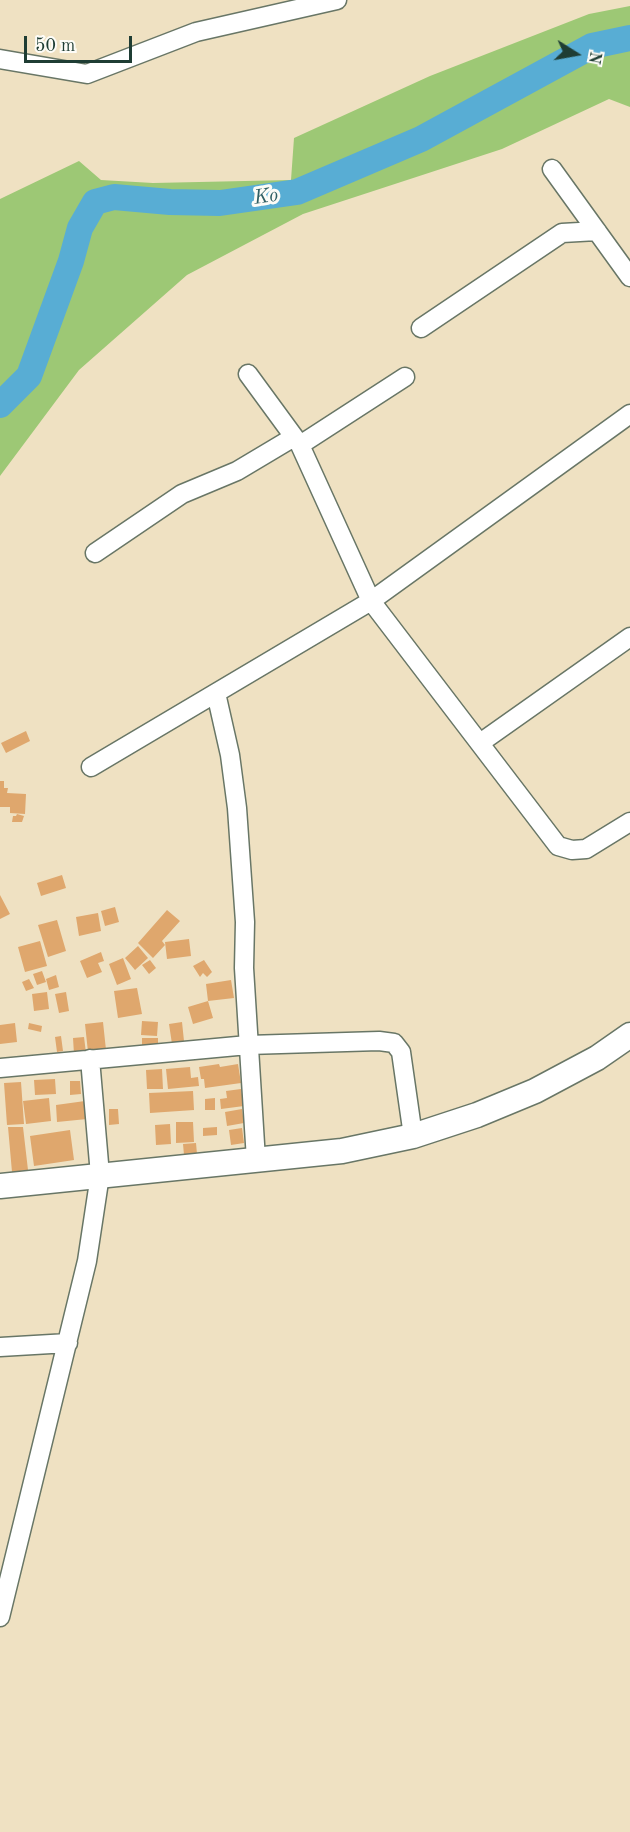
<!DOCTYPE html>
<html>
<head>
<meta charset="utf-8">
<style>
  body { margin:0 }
  #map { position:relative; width:630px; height:1832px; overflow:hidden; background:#efe1c2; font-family:"Old Standard TT",serif }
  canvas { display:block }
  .north { position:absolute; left:546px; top:24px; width:60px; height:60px; -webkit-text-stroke:4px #fdfcf7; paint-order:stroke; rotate:101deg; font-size:16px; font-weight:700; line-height:24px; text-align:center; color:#1f3d34 }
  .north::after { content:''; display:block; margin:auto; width:21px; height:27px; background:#1f3d34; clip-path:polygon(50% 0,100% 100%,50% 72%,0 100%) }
  .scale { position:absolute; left:24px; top:36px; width:108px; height:27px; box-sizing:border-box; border:3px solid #1f3d34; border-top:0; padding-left:8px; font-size:18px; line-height:21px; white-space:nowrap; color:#1f3d34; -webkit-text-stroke:4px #fdfcf7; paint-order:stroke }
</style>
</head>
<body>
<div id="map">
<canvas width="630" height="1832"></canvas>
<div class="north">N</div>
<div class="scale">50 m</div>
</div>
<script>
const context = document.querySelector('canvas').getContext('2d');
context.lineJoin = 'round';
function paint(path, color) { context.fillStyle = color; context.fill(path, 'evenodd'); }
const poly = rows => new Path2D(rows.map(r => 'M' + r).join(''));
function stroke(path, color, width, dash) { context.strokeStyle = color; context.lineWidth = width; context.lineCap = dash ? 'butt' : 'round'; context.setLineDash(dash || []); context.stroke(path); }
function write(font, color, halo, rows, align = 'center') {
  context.font = font + ' "Old Standard TT",serif'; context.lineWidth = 6; context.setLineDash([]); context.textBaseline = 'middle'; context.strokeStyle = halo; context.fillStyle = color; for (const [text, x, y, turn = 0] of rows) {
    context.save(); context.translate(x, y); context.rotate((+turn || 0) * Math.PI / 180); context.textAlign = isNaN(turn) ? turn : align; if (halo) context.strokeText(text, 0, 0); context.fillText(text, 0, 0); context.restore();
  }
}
paint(poly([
  [630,6,630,107,609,99,502,149,303,214,187,275,79,370,0,476,0,199,79,161,101,180,153,183,291,180,294,138,430,76,589,14]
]), '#9dc875');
stroke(poly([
  [0,405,29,376,71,261,80,228,95,202,114,197,170,202,220,203,297,192,421,139,592,46,630,38]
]), '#58add4', 26);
paint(poly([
  [26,731,30,741,6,753,1,743],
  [0,781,4,781,4,788,8,788,7,793,26,794,25,814,10,813,10,807,0,807],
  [17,814,24,816,22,822,12,822,13,816,16,816],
  [62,875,66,888,41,896,37,883],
  [0,895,10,914,0,919],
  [115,907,119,922,105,926,101,911],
  [167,910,180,921,162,941,165,945,153,958,138,943],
  [98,913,101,931,79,936,76,917],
  [57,920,66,951,48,957,38,925],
  [189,939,191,956,167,959,165,942],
  [40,941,47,966,25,972,18,947],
  [138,946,148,958,135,970,125,958],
  [101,952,104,961,98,963,102,972,87,978,80,961],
  [123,958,131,979,117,985,109,964],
  [150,960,156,968,149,974,142,965],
  [204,960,212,972,207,977,203,973,200,977,193,966],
  [42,971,46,982,37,985,33,974],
  [56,975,59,987,49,990,46,979],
  [29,979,34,988,26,991,22,982],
  [231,980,234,998,208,1001,206,984],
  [137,988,142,1014,118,1018,114,991],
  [47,992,49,1009,34,1011,32,994],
  [66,992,69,1011,59,1013,55,994],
  [208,1001,213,1018,193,1024,188,1007],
  [142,1021,158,1022,157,1036,141,1035],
  [103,1022,106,1050,88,1052,85,1024],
  [182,1022,184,1041,172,1044,169,1024],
  [15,1023,17,1042,0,1044,0,1025],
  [29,1023,42,1026,41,1032,28,1029],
  [61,1036,63,1051,57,1052,55,1037],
  [84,1037,86,1053,74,1054,73,1038],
  [142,1038,158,1038,158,1047,142,1047],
  [219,1064,220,1067,238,1064,241,1083,205,1088,204,1079,201,1079,199,1067],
  [190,1067,191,1078,198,1077,199,1086,168,1089,166,1069],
  [162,1069,163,1089,147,1089,146,1070],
  [55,1079,56,1094,35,1095,34,1080],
  [70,1081,80,1081,81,1094,70,1095],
  [21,1082,24,1124,7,1125,4,1083],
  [241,1089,244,1106,221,1109,220,1099,227,1098,226,1091],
  [193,1091,194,1110,150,1113,149,1093],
  [49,1098,51,1121,26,1124,23,1101],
  [215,1098,215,1110,205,1110,205,1099],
  [85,1101,87,1119,57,1122,56,1105],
  [109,1109,118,1109,119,1124,109,1125],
  [242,1109,244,1123,227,1126,225,1112],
  [176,1122,193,1122,194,1142,176,1143],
  [170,1124,171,1144,156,1145,155,1125],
  [8,1127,23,1127,28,1170,12,1172],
  [217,1127,217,1135,203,1136,203,1128],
  [242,1128,244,1143,231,1145,229,1130],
  [70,1130,74,1160,34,1166,30,1136],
  [196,1143,197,1154,184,1155,183,1144]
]), '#dfa76d');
const minor = poly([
  [0,59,87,74,196,32,337,0],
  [552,169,630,277],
  [421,328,562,233,597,231],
  [248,374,300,445,371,601,558,846,572,850,586,849,630,822],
  [300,445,405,377],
  [95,553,182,494,237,471,294,437],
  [216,693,230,755,237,808,245,922,244,968,256,1160],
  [480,743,630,637],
  [91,767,371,601,630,414],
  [0,1068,248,1045,379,1041,394,1043,401,1052,413,1136],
  [0,1347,68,1343],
  [0,1617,87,1261,100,1175,90,1059]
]);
const secondary = poly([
  [0,1186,342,1151,413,1136,477,1115,535,1091,597,1058,630,1035]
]);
stroke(minor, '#687666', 21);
stroke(secondary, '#687666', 27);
stroke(minor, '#fff', 18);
stroke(secondary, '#fff', 24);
write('italic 20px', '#305f64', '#fdfcf7', [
  ["Ko",266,197,-9]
]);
</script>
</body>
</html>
